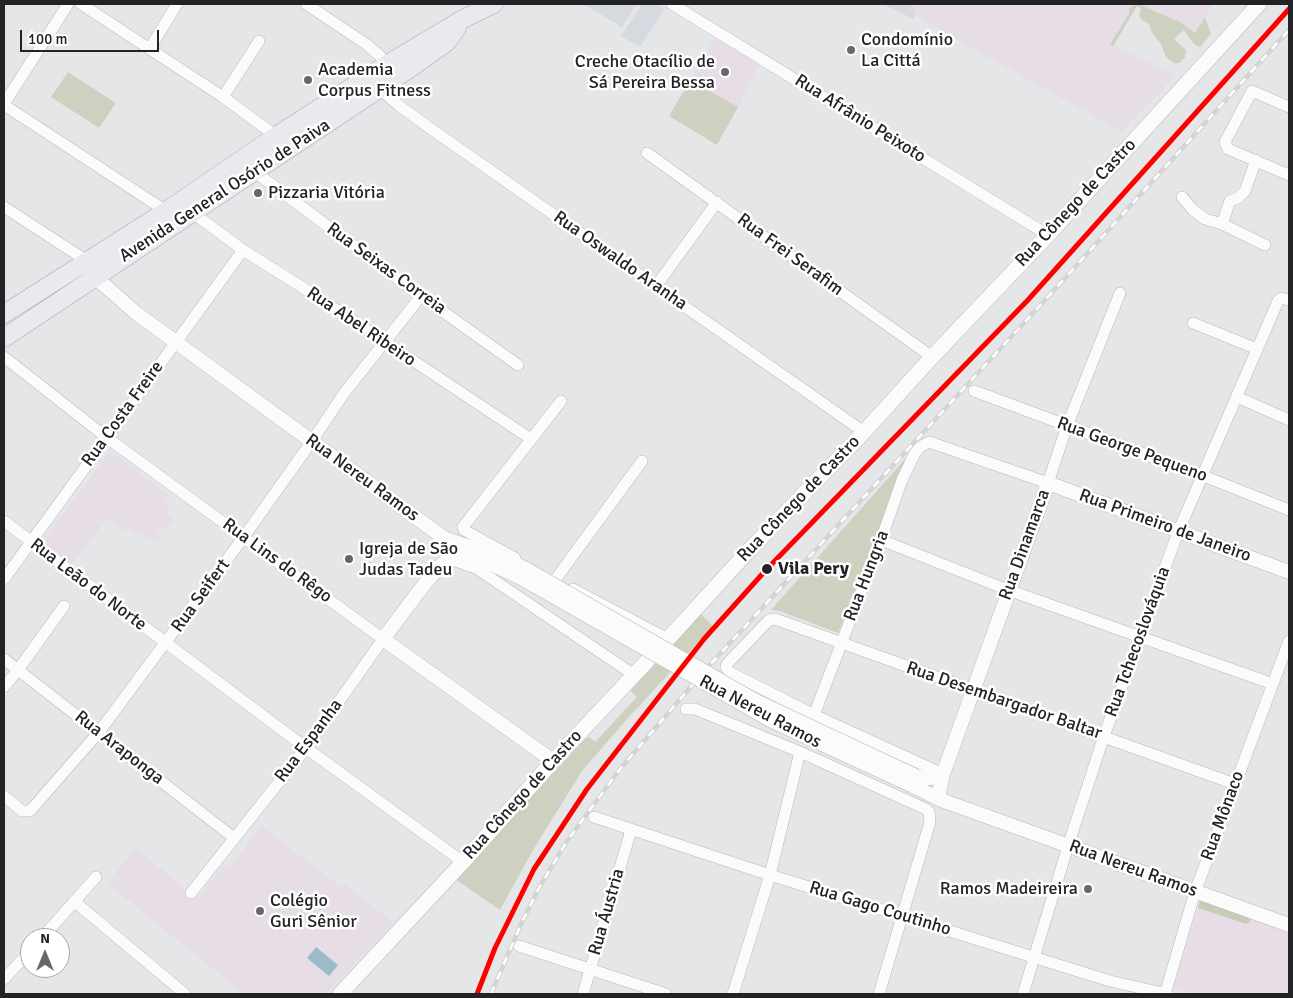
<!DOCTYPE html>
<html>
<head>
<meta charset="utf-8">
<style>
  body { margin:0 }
  #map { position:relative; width:1293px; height:998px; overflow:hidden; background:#e5e6e8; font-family:Signika,sans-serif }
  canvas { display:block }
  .frame { position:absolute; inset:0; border:5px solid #232325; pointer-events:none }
  .north { position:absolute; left:20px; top:928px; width:50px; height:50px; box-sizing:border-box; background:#fff; border:1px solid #a7a7a8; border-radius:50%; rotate:0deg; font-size:14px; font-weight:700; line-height:20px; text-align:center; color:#232325 }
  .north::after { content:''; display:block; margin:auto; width:18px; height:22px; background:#676769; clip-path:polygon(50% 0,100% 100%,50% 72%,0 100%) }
  .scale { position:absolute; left:20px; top:30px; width:139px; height:22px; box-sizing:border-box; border:2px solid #232325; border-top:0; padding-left:6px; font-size:15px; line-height:18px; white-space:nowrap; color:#232325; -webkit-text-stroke:4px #fff; paint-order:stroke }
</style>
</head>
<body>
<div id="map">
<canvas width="1293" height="998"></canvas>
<div class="frame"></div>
<div class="north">N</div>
<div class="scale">100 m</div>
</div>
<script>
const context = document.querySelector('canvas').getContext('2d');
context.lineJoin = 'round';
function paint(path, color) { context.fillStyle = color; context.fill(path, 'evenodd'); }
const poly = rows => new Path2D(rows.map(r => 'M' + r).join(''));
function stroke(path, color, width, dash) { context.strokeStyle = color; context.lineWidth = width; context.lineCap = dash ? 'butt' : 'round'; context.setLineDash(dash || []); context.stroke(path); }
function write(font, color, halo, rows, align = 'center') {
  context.font = font + ' Signika,sans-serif'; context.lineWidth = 5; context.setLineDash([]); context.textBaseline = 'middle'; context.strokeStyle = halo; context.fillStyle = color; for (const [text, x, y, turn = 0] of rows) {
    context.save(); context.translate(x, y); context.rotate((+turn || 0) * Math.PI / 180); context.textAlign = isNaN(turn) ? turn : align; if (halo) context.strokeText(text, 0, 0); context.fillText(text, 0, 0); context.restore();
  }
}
paint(poly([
  [583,4,637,4,622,27],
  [642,4,657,4,665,8,640,47,621,36],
  [882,4,908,4,916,9,914,19]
]), '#d7d9e0');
paint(poly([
  [908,4,1213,4,1195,33,1137,6,1114,46,1176,75,1122,132,915,16,916,9],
  [715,38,760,65,738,107,690,80],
  [111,452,169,495,164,503,170,509,167,514,174,519,166,530,159,527,156,532,162,535,156,542,141,532,140,535,128,528,126,532,107,519,72,564,42,542,108,454],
  [261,826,341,887,344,884,393,922,326,994,244,994,107,883,136,848,197,899,225,864,230,867],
  [1201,898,1289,932,1289,994,1193,994,1173,988]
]), '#e6dde7');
paint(poly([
  [1138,4,1182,23,1195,33,1205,17,1211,34,1200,47,1194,44,1184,30,1174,39,1186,50,1185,57,1179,63,1174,63,1166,57,1161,44,1152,33,1149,24,1141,19,1139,15,1141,8,1137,6,1113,46,1110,44,1129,14,1129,8],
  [68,72,116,103,99,128,51,97],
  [690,80,738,107,717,145,669,116],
  [906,458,906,461,838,633,780,611,771,610],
  [700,613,713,626,628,718,582,771,533,850,500,910,455,879,586,738,590,737,595,742,637,697,630,690]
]), '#ced1c0');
paint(poly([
  [1201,898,1249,916,1250,922,1246,924,1198,908]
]), '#c8cbb5');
paint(poly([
  [316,947,338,965,329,976,307,958]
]), '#99bcc6');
const minor = poly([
  [81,4,223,97,276,136],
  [306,4,366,44,380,56,386,65],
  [672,4,1048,235],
  [150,48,177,4],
  [379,88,397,104,427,126,864,432],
  [223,97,259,41],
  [4,104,68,4],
  [4,105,166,211],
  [1289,107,1252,91,1225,142,1228,149,1289,175],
  [647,153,932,357],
  [1256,160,1245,191,1238,198,1230,201,1222,224,1265,245],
  [255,172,421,296,518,365],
  [1182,197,1193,210,1205,219,1222,224],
  [4,207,87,261],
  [193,213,243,250,313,294,531,439],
  [656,286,717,202],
  [1193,323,1257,349],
  [4,357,106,437,383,639,306,748,191,893],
  [974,391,1201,475,1289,510],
  [1237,397,1289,420],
  [4,521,306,748,463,862],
  [881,540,1008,590,1273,684],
  [515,558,464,530,463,527,561,401],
  [450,559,476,568,634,675],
  [4,579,243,250],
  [555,580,642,461],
  [573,589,668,639],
  [4,659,234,838],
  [4,687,18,670,64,606],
  [686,709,695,709,800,752,926,809,929,812,930,822,879,994],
  [814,715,881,540,902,480,915,453,920,447,929,442,1048,483,1067,426,1120,293],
  [943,774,814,715,729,672,726,667,727,664,769,620,775,619,1235,784],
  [4,796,22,811,28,811,31,810,99,732,243,538,312,441,345,392,421,296],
  [594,817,770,875,1110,981,1167,994],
  [75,902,185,994],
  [42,938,96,877],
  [519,946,666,994],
  [4,979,30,951],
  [583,994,631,830],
  [733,994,770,875,800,752],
  [1023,994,1068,846,1104,736,1178,532,1278,301,1281,298,1289,300],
  [1165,994,1195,892,1289,641]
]);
const tertiary = poly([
  [92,271,94,276,136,313,444,538,508,560,528,570],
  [521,578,480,559,464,556,448,559,439,567,423,586,383,639,553,761],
  [916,776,922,778,930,778,943,774],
  [913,786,941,800,1289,925],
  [941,800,939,793,943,774,1048,483,1289,572]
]);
const secondary = poly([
  [340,994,463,862,553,761,668,639,752,547,864,432,932,357,1048,235,1259,4]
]);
const primary = poly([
  [4,314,166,211,276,136,386,65,463,19,494,4],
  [4,338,415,65,447,42,457,28]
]);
stroke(minor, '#b8b8ba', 12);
stroke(tertiary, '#b8b8ba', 15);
stroke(secondary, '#b8b8ba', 16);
stroke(primary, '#aaaab3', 19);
stroke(minor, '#fbfbfc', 11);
stroke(tertiary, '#fbfbfc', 14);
stroke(secondary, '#fbfbfc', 15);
stroke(primary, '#e9e9ee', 18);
const rail = poly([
  [491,994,522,922,539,888,567,841,620,769,707,668,1067,276,1289,30]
]);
stroke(rail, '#d4d4d4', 4.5);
stroke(rail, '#fff', 2.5, [8]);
const tertiaryBridge = poly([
  [528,570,756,701,916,776],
  [521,578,772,721,913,786]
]);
stroke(tertiaryBridge, '#b8b8ba', 15, []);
stroke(tertiaryBridge, '#fbfbfc', 14);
stroke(poly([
  [477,994,495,948,534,869,587,789,704,639,765,571,1027,301,1289,9]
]), '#f00', 5);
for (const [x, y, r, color] of [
  [851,50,5,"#676769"],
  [725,72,5,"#676769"],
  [308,80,5,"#676769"],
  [258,193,5,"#676769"],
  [349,559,5,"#676769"],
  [767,569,6,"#232325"],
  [1088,889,5,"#676769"],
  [260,911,5,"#676769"]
]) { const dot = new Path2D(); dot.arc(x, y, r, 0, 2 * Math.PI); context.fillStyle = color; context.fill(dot); stroke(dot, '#fff', 2); }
write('18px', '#232325', '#fff', [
  ["Condomínio",861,40],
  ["La Cittá",861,61],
  ["Creche Otacílio de",715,62,"right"],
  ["Sá Pereira Bessa",715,83,"right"],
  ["Academia",318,70],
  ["Corpus Fitness",318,91],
  ["Pizzaria Vitória",268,193],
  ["Igreja de São",359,549],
  ["Judas Tadeu",359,570],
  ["Ramos Madeireira",1078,889,"right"],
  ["Colégio",270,901],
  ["Guri Sênior",270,922]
], 'left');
write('18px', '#232325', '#fff', [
  ["Rua Afrânio Peixoto",860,119,32],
  ["Avenida General Osório de Paiva",225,191,-33],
  ["Rua Cônego de Castro",1076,203,-47],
  ["Rua Frei Serafim",790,255,36],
  ["Rua Oswaldo Aranha",620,261,35],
  ["Rua Seixas Correia",386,269,36],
  ["Rua Abel Ribeiro",361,327,34],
  ["Rua Costa Freire",123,414,-54],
  ["Rua George Pequeno",1132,450,20],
  ["Rua Nereu Ramos",362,478,36],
  ["Rua Cônego de Castro",799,499,-46],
  ["Rua Primeiro de Janeiro",1165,526,20],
  ["Rua Dinamarca",1025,545,-70],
  ["Rua Lins do Rêgo",277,561,36],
  ["Rua Hungria",867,576,-69],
  ["Rua Leão do Norte",88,585,37],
  ["Rua Seifert",201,596,-54],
  ["Rua Tchecoslováquia",1138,642,-70],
  ["Rua Desembargador Baltar",1004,701,19],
  ["Rua Nereu Ramos",760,712,28],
  ["Rua Espanha",309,741,-53],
  ["Rua Araponga",119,748,38],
  ["Rua Cônego de Castro",523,795,-48],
  ["Rua Mônaco",1223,816,-70],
  ["Rua Nereu Ramos",1133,869,20],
  ["Rua Gago Coutinho",880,909,17],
  ["Rua Áustria",607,912,-74]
]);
write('bold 18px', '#232325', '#fff', [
  ["Vila Pery",778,569]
], 'left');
</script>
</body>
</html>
